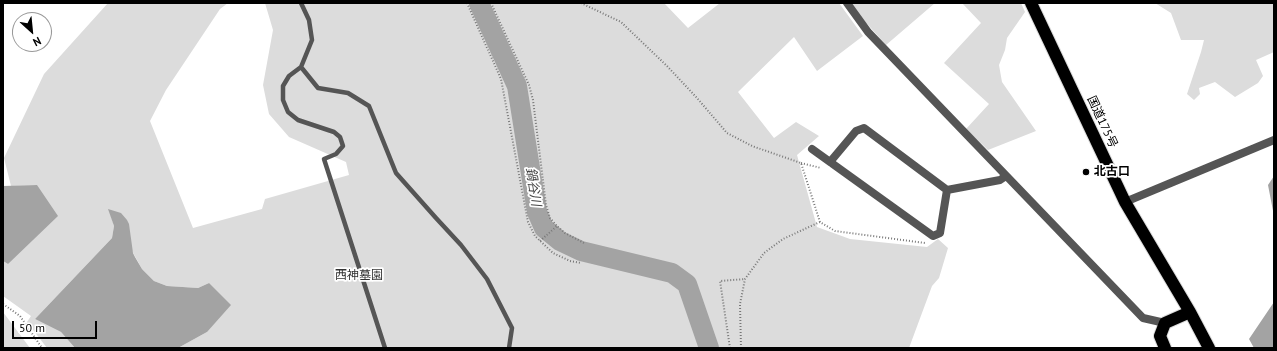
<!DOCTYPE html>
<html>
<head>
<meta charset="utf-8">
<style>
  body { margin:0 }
  #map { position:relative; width:1277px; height:351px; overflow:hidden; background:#fff; font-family:"PT Sans",sans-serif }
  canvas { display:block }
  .frame { position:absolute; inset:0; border:4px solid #000; pointer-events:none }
  .north { position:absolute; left:12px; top:12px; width:40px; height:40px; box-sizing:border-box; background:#fff; border:1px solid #999; border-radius:50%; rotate:153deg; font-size:11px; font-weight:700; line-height:16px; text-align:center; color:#000 }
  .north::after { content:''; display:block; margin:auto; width:14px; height:18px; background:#000; clip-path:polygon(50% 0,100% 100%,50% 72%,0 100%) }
  .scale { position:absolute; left:12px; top:321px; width:85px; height:18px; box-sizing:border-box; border:2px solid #000; border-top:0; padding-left:5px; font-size:12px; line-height:14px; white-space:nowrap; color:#000; -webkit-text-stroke:3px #fff; paint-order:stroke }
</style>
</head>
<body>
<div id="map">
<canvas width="1277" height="351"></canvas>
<div class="frame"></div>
<div class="north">N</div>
<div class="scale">50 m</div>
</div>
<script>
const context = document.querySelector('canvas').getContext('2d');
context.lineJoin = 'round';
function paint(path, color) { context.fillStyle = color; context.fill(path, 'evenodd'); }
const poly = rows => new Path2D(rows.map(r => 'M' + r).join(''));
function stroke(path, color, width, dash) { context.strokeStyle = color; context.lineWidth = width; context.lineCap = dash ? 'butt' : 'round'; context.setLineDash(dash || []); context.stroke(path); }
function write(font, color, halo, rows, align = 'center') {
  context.font = font + ' "PT Sans","Noto Sans JP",sans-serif'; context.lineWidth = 3.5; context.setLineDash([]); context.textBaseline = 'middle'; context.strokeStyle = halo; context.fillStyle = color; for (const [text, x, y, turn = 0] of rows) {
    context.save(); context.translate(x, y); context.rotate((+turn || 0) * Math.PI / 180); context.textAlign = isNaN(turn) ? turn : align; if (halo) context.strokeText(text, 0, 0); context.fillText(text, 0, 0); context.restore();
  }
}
paint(poly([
  [108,3,228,3,220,9,166,90,150,121,193,228,262,209,265,199,349,175,346,162,289,137,269,114,263,85,273,30,265,3,664,3,688,28,720,3,839,3,863,36,817,71,794,37,738,92,774,138,796,122,819,136,797,155,817,227,850,239,927,247,938,239,948,248,939,278,932,286,909,348,178,348,207,332,209,283,198,288,167,286,154,281,142,269,109,209,114,226,112,238,35,319,61,332,75,348,47,348,27,322,31,316,3,296,3,261,8,264,37,185,11,186,4,158,44,74],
  [850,3,935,3,886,45,852,7],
  [962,3,1021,3,1025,12,1007,38,1005,50,999,65,1002,82,1036,131,988,150,966,129,989,104,944,63,981,23],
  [1155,3,1273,3,1274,52,1256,60,1263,76,1258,83,1235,97,1215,82,1199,88,1200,94,1194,100,1187,94,1201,52,1204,40,1181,40,1171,13],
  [3,312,30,348,3,348]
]), '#dcdcdc');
paint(poly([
  [1274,176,1274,216,1268,185],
  [37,185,58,216,8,264,3,261,3,186],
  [108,209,121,213,127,220,129,224,133,253,135,257,142,269,154,281,167,286,198,288,209,283,231,305,207,332,178,348,75,348,61,332,35,319,112,238,114,226],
  [1274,302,1274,348,1254,348,1249,339]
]), '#a3a3a3');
stroke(poly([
  [479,3,517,86,537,212,544,228,560,241,581,251,672,273,687,284,709,348]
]), '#a3a3a3', 20);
const highway = poly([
  [1031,3,1125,202,1190,312,1209,348],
  [1165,348,1160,336,1165,323,1190,312]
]);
stroke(highway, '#dbdbdb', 14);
stroke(poly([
  [467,3,501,79,528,222,535,236,553,253,570,261,581,263],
  [491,3,529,85,533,100,546,205,550,218,557,226,565,233,584,243],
  [581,3,621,22,667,66,697,98,727,133,752,146,801,163,820,222,835,231,925,243],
  [801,163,821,168],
  [540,241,557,226],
  [3,304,20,316,42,348],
  [730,348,720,281,745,279],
  [741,348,740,304,745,279,764,253,783,239,820,222]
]), '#777', 2, [1, 2]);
stroke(poly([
  [301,3,309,20,312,40,301,67,318,88,348,93,369,106,396,173,436,218,461,245,487,279,512,328,509,348],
  [301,67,289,76,283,86,283,100,288,112,298,120,334,132,340,137,343,146,336,154,324,159,385,348]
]), '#555', 4.5);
stroke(poly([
  [847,3,868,32,1143,318,1165,323],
  [812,149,933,236,940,233,947,190,1000,180,1006,176],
  [830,162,856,131,864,128,947,190],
  [1125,202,1274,140]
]), '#555', 8);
stroke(highway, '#000', 12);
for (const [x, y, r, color] of [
  [1086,172,4,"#000"]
]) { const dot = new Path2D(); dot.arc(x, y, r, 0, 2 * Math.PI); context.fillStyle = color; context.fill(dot); stroke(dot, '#fff', 1.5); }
write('12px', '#000', '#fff', [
  ["国道175号",1102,122,65]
]);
write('bold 12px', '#000', '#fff', [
  ["北古口",1094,172]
], 'left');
write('12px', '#333', '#fff', [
  ["西神墓園",359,276]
]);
write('italic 13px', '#444', '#fff', [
  ["鍋谷川",533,187,81]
]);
</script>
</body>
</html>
